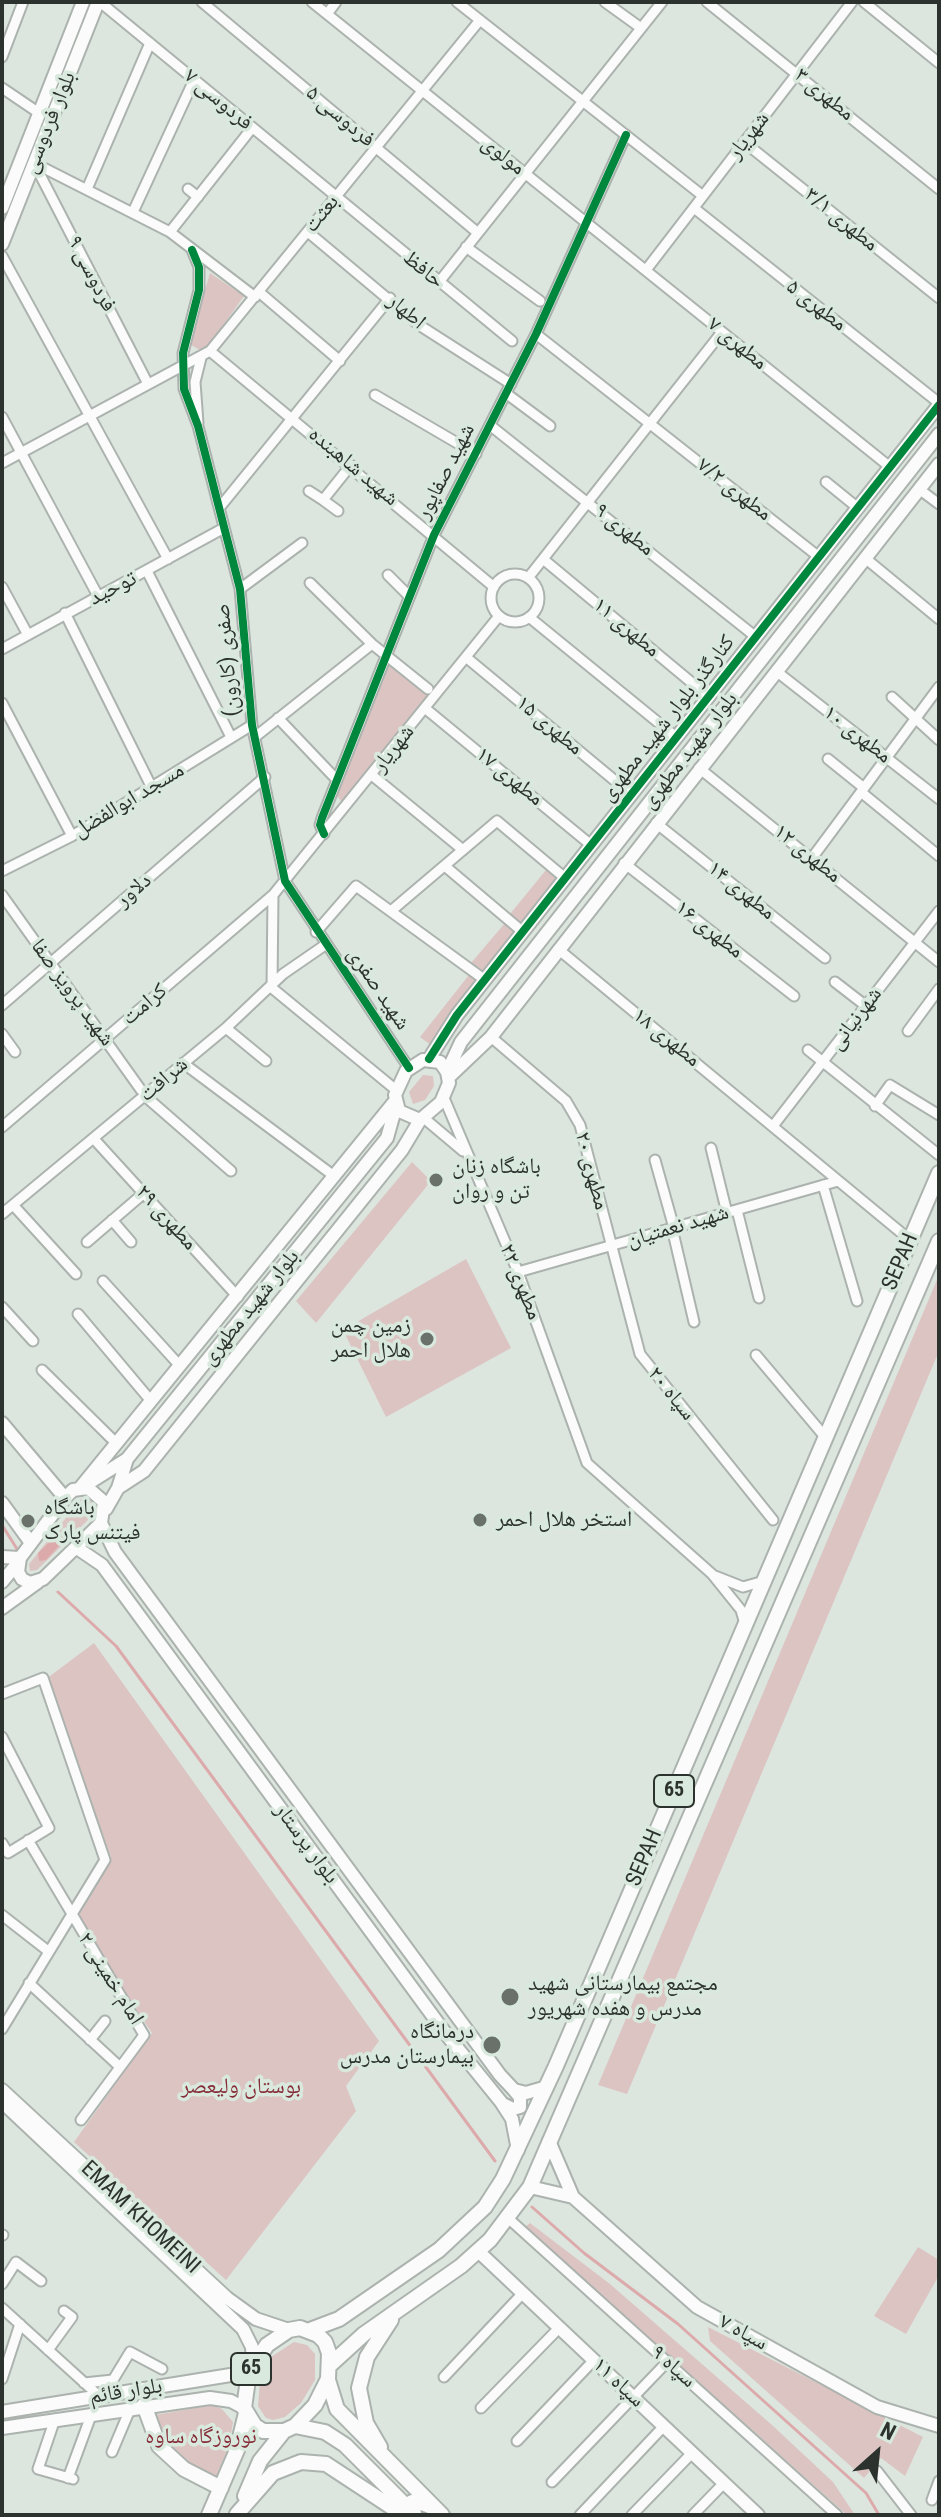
<!DOCTYPE html>
<html>
<head>
<meta charset="utf-8">
<style>
  body { margin:0 }
  #map { position:relative; width:941px; height:2517px; overflow:hidden; background:#dce6df; font-family:"Roboto Condensed",sans-serif }
  canvas { display:block }
  .frame { position:absolute; inset:0; border:4px solid #2c322d; pointer-events:none }
  .north { position:absolute; left:837px; top:2413px; width:80px; height:80px; -webkit-text-stroke:6px #d9e9dd; paint-order:stroke; rotate:27deg; font-size:22px; font-weight:700; line-height:32px; text-align:center; color:#2c322d }
  .north::after { content:''; display:block; margin:auto; width:28px; height:36px; background:#2c322d; clip-path:polygon(50% 0,100% 100%,50% 72%,0 100%) }
</style>
</head>
<body>
<div id="map">
<canvas width="941" height="2517"></canvas>
<div class="frame"></div>
<div class="north">N</div>
</div>
<script>
const context = document.querySelector('canvas').getContext('2d');
context.lineJoin = 'round';
function paint(path, color) { context.fillStyle = color; context.fill(path, 'evenodd'); }
const poly = rows => new Path2D(rows.map(r => 'M' + r).join(''));
function stroke(path, color, width, dash) { context.strokeStyle = color; context.lineWidth = width; context.lineCap = dash ? 'butt' : 'round'; context.setLineDash(dash || []); context.stroke(path); }
function write(font, color, halo, rows, align = 'center') {
  context.font = font + ' "Roboto Condensed","Noto Naskh Arabic",sans-serif'; context.lineWidth = 7; context.setLineDash([]); context.textBaseline = 'middle'; context.strokeStyle = halo; context.fillStyle = color; for (const [text, x, y, turn = 0] of rows) {
    context.save(); context.translate(x, y); context.rotate((+turn || 0) * Math.PI / 180); context.textAlign = isNaN(turn) ? turn : align; if (halo) context.strokeText(text, 0, 0); context.fillText(text, 0, 0); context.restore();
  }
}
paint(poly([
  [210,273,244,296,204,352,189,344],
  [389,662,430,695,343,803,336,795],
  [546,870,558,880,522,923,510,914],
  [505,923,517,933,484,974,471,963],
  [469,975,478,982,432,1046,420,1037],
  [423,1075,433,1076,434,1086,425,1100,413,1104,409,1092],
  [412,1162,431,1181,316,1323,296,1301],
  [466,1259,511,1348,386,1417,343,1330],
  [939,1275,939,1351,627,2094,598,2085],
  [82,1498,92,1502,92,1516,37,1570,30,1571,29,1564],
  [94,1643,379,2041,346,2086,356,2111,226,2280,74,2142,152,2033,76,1920,111,1857,46,1679],
  [530,2223,610,2284,772,2425,833,2482,855,2515,847,2515,525,2227],
  [918,2247,939,2260,939,2275,906,2334,874,2316],
  [708,2327,923,2437,905,2476,881,2458,864,2478,710,2341],
  [294,2342,307,2345,315,2354,315,2380,301,2403,285,2417,273,2420,266,2418,258,2406,260,2381,271,2357],
  [213,2405,222,2409,233,2422,229,2446,214,2481,172,2455,152,2422,155,2415]
]), '#dcc4c2');
paint(poly([
  [63,1529,66,1538,46,1560,39,1561,38,1553]
]), '#ddaaab');
stroke(poly([
  [2,1525,17,1549],
  [58,1592,116,1646,495,2161],
  [532,2207,584,2253,678,2324,866,2493,879,2515]
]), '#ddaaab', 3);
const street = poly([
  [100,2,512,341],
  [202,2,478,233],
  [312,2,890,467],
  [457,2,703,196],
  [605,2,641,28],
  [707,2,939,189],
  [864,2,939,63],
  [327,14,336,2],
  [2,57,23,2],
  [2,88,39,113],
  [744,142,939,298],
  [34,163,170,232,255,297],
  [34,163,148,384],
  [87,189,150,43],
  [188,189,198,197],
  [694,208,939,403],
  [133,212,194,80],
  [170,232,252,128],
  [308,232,419,325,511,384],
  [466,247,540,301],
  [192,250,199,267,199,290,183,353,184,389,198,426,240,589,252,725,285,881,409,1068],
  [2,256,168,559],
  [646,270,852,2],
  [439,282,662,2],
  [259,292,340,361],
  [536,334,819,557],
  [210,351,494,587],
  [507,394,550,426],
  [375,395,476,454],
  [2,417,98,596],
  [198,423,195,382,201,358],
  [491,426,756,637],
  [2,463,210,351,480,20],
  [826,482,858,508],
  [919,489,939,504],
  [309,491,323,500],
  [220,507,390,298],
  [338,511,323,500,351,465],
  [865,558,939,619],
  [543,559,709,697],
  [147,571,231,737],
  '491 598a24 24 0 1 1 48 0a24 24 0 1 1-48 0Z',
  [388,575,409,596],
  [528,578,722,332],
  [310,583,372,644,428,689],
  [2,587,28,635],
  [240,589,302,543],
  [65,613,152,788],
  [529,617,676,737],
  [2,649,224,528],
  [467,658,631,794],
  [776,671,939,799],
  [892,697,939,740],
  [2,703,72,836],
  [426,709,591,845],
  [278,718,337,780],
  [255,737,372,644],
  [828,759,864,788],
  [699,768,939,962],
  [373,776,463,850],
  [861,792,939,856],
  [656,823,825,958],
  [324,834,320,825,322,818,434,535,536,334,626,135],
  [812,858,939,687],
  [624,863,794,996],
  [446,867,523,932],
  [2,871,72,836,252,725],
  [2,895,141,1090],
  [273,895,272,988,396,1090],
  [391,911,497,821,565,878],
  [316,932,356,886,485,980],
  [558,949,910,1240],
  [835,982,866,1006],
  [2,1005,265,777],
  [226,1028,266,1061],
  [908,1031,939,989],
  [2,1034,15,1052],
  [491,1037,566,1101,580,1125,640,1354,773,1520],
  [808,1050,939,1155],
  [183,1063,334,1176],
  [145,1096,231,1171],
  [444,1098,518,1272,587,1463,712,1574,741,1610,745,1624],
  [875,1106,890,1085,939,1115],
  [425,1119,463,1151],
  [773,1126,939,911],
  [2,1127,273,895,499,616],
  [94,1139,238,1297],
  [711,1148,727,1213],
  [655,1160,674,1228],
  [823,1185,857,1301],
  [14,1206,76,1274],
  [737,1210,759,1298],
  [2,1214,226,1028,283,974,325,945],
  [112,1220,131,1242],
  [672,1228,694,1322],
  [87,1242,144,1193],
  [518,1272,838,1181],
  [103,1281,180,1366],
  [2,1307,33,1341],
  [78,1314,151,1401],
  [756,1355,826,1438],
  [42,1370,117,1444],
  [715,1576,743,1587,764,1581],
  [2,1694,43,1678,105,1860,2,2029],
  [2,1737,49,1828,8,1853,2,1843],
  [28,1840,144,2035,81,2120],
  [2,1915,48,1951],
  [29,1983,120,2067],
  [90,2040,105,2021],
  [509,2219,837,2515],
  [2,2235,3,2235],
  [2,2284,16,2262,41,2281],
  [2,2308,99,2396],
  [48,2350,72,2317,64,2311],
  [444,2377,523,2293],
  [2,2379,20,2324],
  [84,2383,113,2380,130,2352,162,2369],
  [481,2408,559,2328],
  [55,2419,38,2469,73,2479],
  [517,2441,594,2360],
  [112,2452,131,2407],
  [877,2471,911,2515],
  [68,2478,92,2413],
  [552,2482,668,2361],
  [932,2500,939,2481],
  [580,2515,664,2426],
  [632,2515,692,2453],
  [693,2515,724,2483]
]);
const secondary = poly([
  [2,208,83,2],
  [2,244,98,2],
  [429,1059,457,1015,939,405],
  [423,1060,440,1062,447,1072,449,1083,441,1102,420,1120,399,1111,395,1095,406,1071,423,1060],
  [447,1072,461,1042,939,434],
  [449,1077,491,1037,939,464],
  [2,1423,65,1498],
  [89,1483,127,1459],
  [80,1488,395,1101],
  [88,1488,104,1502,101,1523,43,1579,30,1583,22,1579,18,1572,20,1558,65,1498,73,1490,88,1488],
  [118,1488,144,1471,402,1150,420,1120],
  [2,1503,31,1543],
  [106,1509,118,1488,127,1459,387,1138,396,1106],
  [101,1523,115,1552,500,2075,514,2090,526,2093,547,2087],
  [77,1548,102,1565,446,2034,501,2102,512,2119,518,2150],
  [2,1557,20,1558],
  [2,1582,17,1564],
  [2,1608,38,1582],
  [2,2090,227,2298,256,2319,289,2330],
  [2,2102,243,2329,252,2347,253,2365],
  [503,2104,513,2109,520,2107,520,2097,514,2090],
  [549,2141,573,2197,697,2307,877,2407,939,2426],
  [530,2187,573,2197],
  [478,2251,758,2515],
  [2,2412,249,2372],
  [2,2428,210,2398,231,2401,244,2408]
]);
const primary = poly([
  [300,2328,318,2335,325,2342,329,2353,328,2379,315,2405,295,2426,284,2431,263,2431,255,2426,244,2408,249,2372,267,2345,289,2330,300,2328],
  [310,2330,339,2319,439,2250,485,2207,503,2179,556,2066,939,1173],
  [330,2365,364,2334,461,2266,490,2240,530,2187,939,1241],
  [328,2380,337,2409,442,2515],
  [144,2405,159,2446,184,2469,221,2488],
  [295,2426,325,2432,345,2445,414,2514],
  [380,2447,366,2423,359,2388,367,2357,391,2320],
  [245,2496,260,2461,284,2431],
  [237,2514,273,2473,301,2462,326,2464,396,2510,414,2514,412,2502,417,2501,432,2507],
  [209,2515,237,2450,246,2413]
]);
stroke(street, '#acb3ae', 13);
stroke(secondary, '#acb3ae', 16);
stroke(primary, '#acb3ae', 18);
stroke(street, '#fafbfa', 9);
stroke(secondary, '#fafbfa', 12);
stroke(primary, '#fafbfa', 14);
stroke(poly([
  [192,250,199,267,199,290,183,353,184,389,198,426,240,589,252,725,285,881,409,1068],
  [324,834,320,825,322,818,434,535,536,334,626,135],
  [429,1059,457,1015,939,405]
]), '#00873e', 8);
for (const [x, y, r, color] of [
  [436,1180,8,"#6a716b"],
  [427,1339,8,"#6a716b"],
  [480,1520,8,"#6a716b"],
  [28,1521,8,"#6a716b"],
  [510,1997,10,"#6a716b"],
  [492,2045,10,"#6a716b"]
]) { const dot = new Path2D(); dot.arc(x, y, r, 0, 2 * Math.PI); context.fillStyle = color; context.fill(dot); stroke(dot, '#d9e9dd', 3); }
for (const [x, y, w] of [
  [674,1791,40],
  [251,2369,40]
]) { const box = new Path2D(); box.roundRect(x - w / 2, y - 16, w, 32, 6); context.fillStyle = '#d9e9dd'; context.fill(box); stroke(box, '#2c322d', 2); }
write('bold 20px', '#2c322d', null, [
  ["65",674,1791],
  ["65",251,2369]
]);
write('22px', '#2c322d', '#d9e9dd', [
  ["مطهری ۳",824,95,39],
  ["فردوسی ۷",218,100,40],
  ["فردوسی ۵",340,117,40],
  ["بلوار فردوسی",50,123,-68],
  ["شهریار",749,136,-52],
  ["مولوی",503,156,39],
  ["بعثت",322,214,-51],
  ["مطهری ۳/۱",841,220,39],
  ["حافظ",423,270,39],
  ["فردوسی ۹",91,274,63],
  ["مطهری ۵",816,306,38],
  ["اطهار",406,312,40],
  ["مطهری ۷",737,344,39],
  ["شهید شاهبنده",353,467,40],
  ["شهید صفاپور",446,472,-63],
  ["مطهری ۷/۲",734,490,38],
  ["مطهری ۹",624,530,39],
  ["توحید",113,589,-27],
  ["مطهری ۱۱",626,628,40],
  ["صفری (کارون)",228,660,-95],
  ["کنارگذر بلوار شهید مطهری",668,719,-52],
  ["مطهری ۱۵",549,726,40],
  ["مطهری ۱۰",857,735,38],
  ["شهریار",394,749,-52],
  ["بلوار شهید مطهری",690,751,-52],
  ["مطهری ۱۷",509,777,39],
  ["مسجد ابوالفضل",129,801,-31],
  ["مطهری ۱۲",807,854,39],
  ["دلاور",134,891,-41],
  ["مطهری ۱۴",741,891,39],
  ["مطهری ۱۶",709,930,38],
  ["شهید صفری",378,989,56],
  ["شهید پرویز صفا",72,993,54],
  ["کرامت",145,1005,-40],
  ["شهرنیانی",856,1019,-53],
  ["مطهری ۱۸",666,1038,39],
  ["شرافت",164,1080,-40],
  ["مطهری ۲۰",591,1171,75],
  ["مطهری ۲۹",166,1218,48],
  ["شهید نعمتیان",678,1227,-16],
  ["SEPAH",901,1262,-67],
  ["مطهری ۲۲",520,1282,68],
  ["بلوار شهید مطهری",251,1308,-51],
  ["سپاه ۲۰",671,1394,51],
  ["بلوار پرستار",306,1844,54],
  ["SEPAH",645,1858,-67],
  ["امام خمینی ۲",110,1979,58],
  ["EMAM KHOMEINI",140,2218,43],
  ["سپاه ۷",743,2333,29],
  ["سپاه ۹",673,2367,42],
  ["سپاه ۱۱",618,2383,43],
  ["بلوار قائم",126,2392,-9]
]);
write('22px', '#2c322d', '#d9e9dd', [
  ["باشگاه زنان",452,1167],
  ["تن و روان",452,1192],
  ["زمین چمن",411,1326,"right"],
  ["هلال احمر",411,1351,"right"],
  ["باشگاه",44,1508],
  ["فیتنس پارک",44,1533],
  ["استخر هلال احمر",496,1520],
  ["مجتمع بیمارستانی شهید",528,1984],
  ["مدرس و هفده شهریور",528,2009],
  ["درمانگاه",474,2032,"right"],
  ["بیمارستان مدرس",474,2057,"right"]
], 'left');
write('22px', '#862d39', '#d9e9dd', [
  ["بوستان ولیعصر",241,2087],
  ["نوروزگاه ساوه",201,2437]
]);
</script>
</body>
</html>
